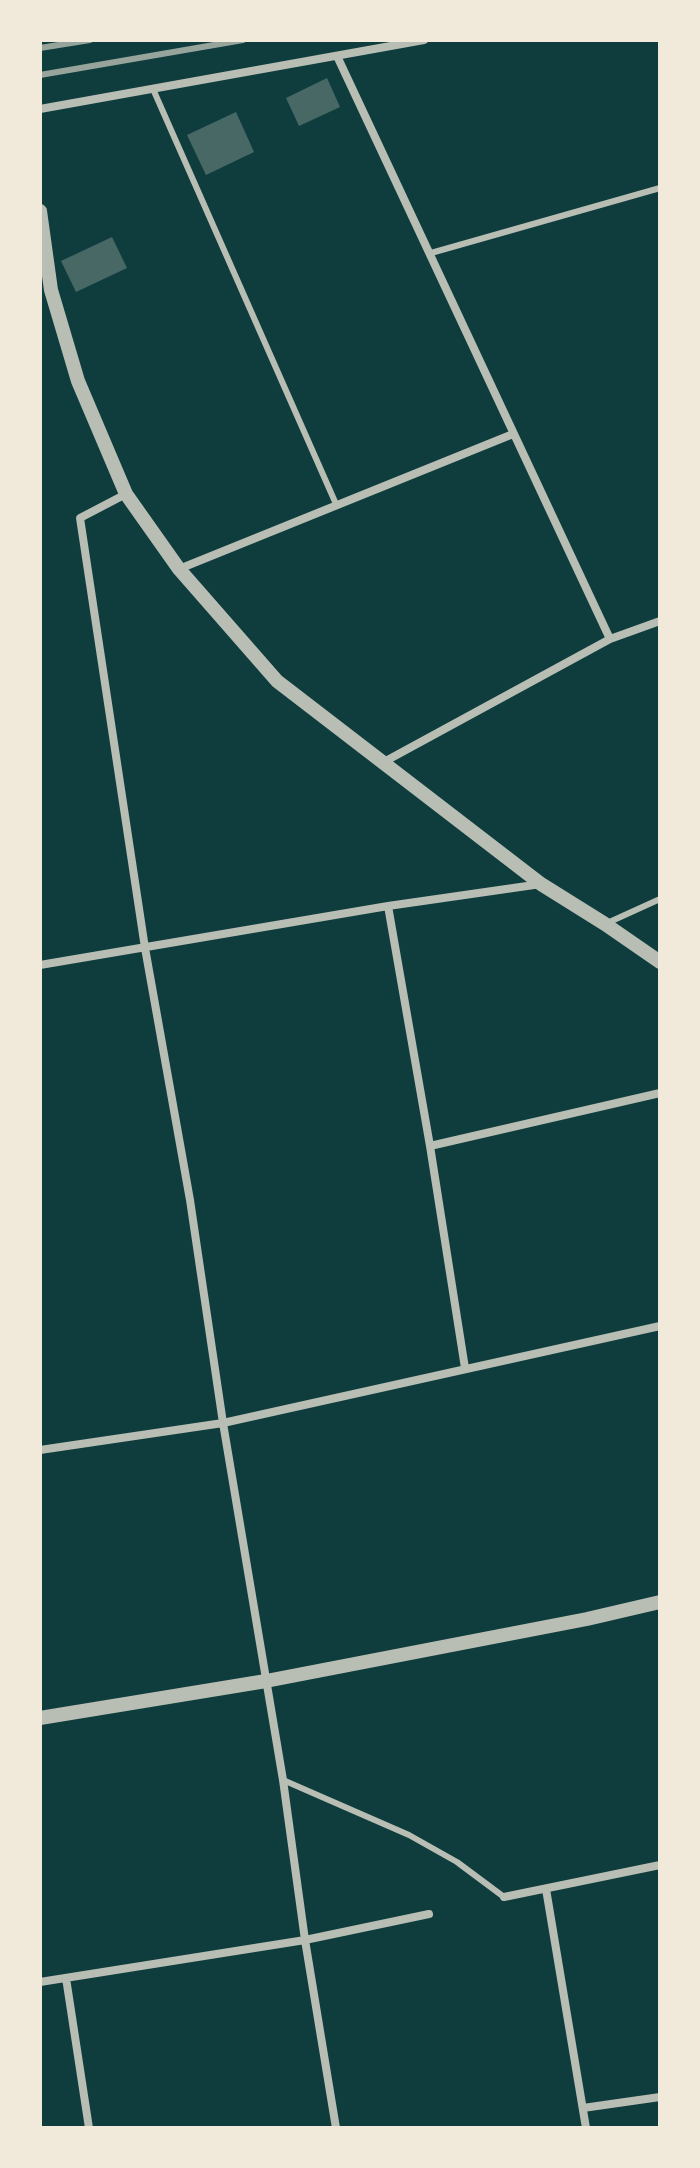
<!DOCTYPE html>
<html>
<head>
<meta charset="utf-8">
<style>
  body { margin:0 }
  #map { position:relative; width:700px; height:2168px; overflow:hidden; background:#0f3d3e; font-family:"Open Sans",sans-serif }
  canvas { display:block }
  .frame { position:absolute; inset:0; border:42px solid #f1e9da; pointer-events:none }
</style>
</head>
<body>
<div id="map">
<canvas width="700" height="2168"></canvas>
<div class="frame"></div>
</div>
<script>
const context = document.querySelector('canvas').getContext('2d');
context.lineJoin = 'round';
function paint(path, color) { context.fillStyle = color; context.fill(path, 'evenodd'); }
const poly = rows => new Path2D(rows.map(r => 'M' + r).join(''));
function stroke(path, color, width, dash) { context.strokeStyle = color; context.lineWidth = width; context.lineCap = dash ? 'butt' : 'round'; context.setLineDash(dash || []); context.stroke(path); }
paint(poly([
  [327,78,340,107,299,126,286,98],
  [236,112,254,152,206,175,187,135],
  [112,237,127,268,76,292,61,261]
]), '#486865');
stroke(poly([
  [153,89,336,504],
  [431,253,660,188],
  [605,924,660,899],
  [283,1780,409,1835,457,1862,504,1897]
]), '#b8beb3', 6);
stroke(poly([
  [337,56,610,639],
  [40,109,424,40],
  [126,494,80,518,145,948,190,1200,223,1423,283,1780,305,1940,336,2128],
  [179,569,513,434],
  [382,763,610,639,660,621],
  [388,906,430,1146,465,1368],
  [40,965,388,906,541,884],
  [430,1146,660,1093],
  [40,1450,223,1423,660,1326],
  [546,1889,586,2128],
  [504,1897,660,1865],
  [66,1978,89,2128],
  [40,1982,305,1940,429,1914],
  [583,2108,660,2097]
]), '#b8beb3', 8);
stroke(poly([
  [40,211,51,290,78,381,126,494,179,569,277,681,541,884,605,924,660,962],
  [40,1718,266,1681,587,1619,660,1602]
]), '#b8beb3', 14);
stroke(poly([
  [40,48,90,40],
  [40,75,243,40]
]), '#97a49c', 6);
</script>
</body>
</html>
